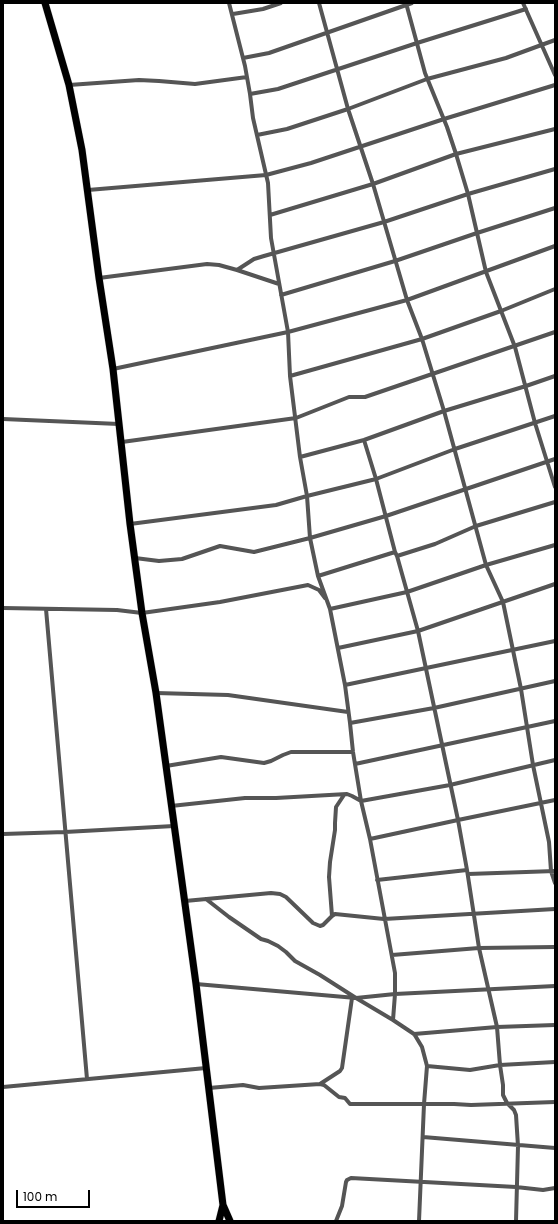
<!DOCTYPE html>
<html>
<head>
<meta charset="utf-8">
<style>
  body { margin:0 }
  #map { position:relative; width:558px; height:1224px; overflow:hidden; background:#fff; font-family:Poppins,sans-serif }
  canvas { display:block }
  .frame { position:absolute; inset:0; border:4px solid #000; pointer-events:none }
  .scale { position:absolute; left:16px; top:1190px; width:74px; height:18px; box-sizing:border-box; border:2px solid #000; border-top:0; padding-left:5px; font-size:12px; line-height:14px; white-space:nowrap; color:#000; -webkit-text-stroke:3px #fff; paint-order:stroke }
</style>
</head>
<body>
<div id="map">
<canvas width="558" height="1224"></canvas>
<div class="frame"></div>
<div class="scale">100 m</div>
</div>
<script>
const context = document.querySelector('canvas').getContext('2d');
context.lineJoin = 'round';
const poly = rows => new Path2D(rows.map(r => 'M' + r).join(''));
function stroke(path, color, width, dash) { context.strokeStyle = color; context.lineWidth = width; context.lineCap = dash ? 'butt' : 'round'; context.setLineDash(dash || []); context.stroke(path); }
const primary = poly([
  [45,3,69,85,82,150,99,278,113,369,130,524,142,613,156,693,196,984,223,1205,230,1221],
  [219,1221,223,1205]
]);
stroke(primary, '#dbdbdb', 8);
stroke(poly([
  [229,3,245,66,250,94,253,118,268,183,271,238,288,332,290,376,300,457,307,496,310,538,318,576,330,609,345,685,350,723,353,752,361,801,370,839,395,973,395,994,393,1020],
  [319,3,348,109,373,184,407,300,422,339,444,411,486,565,503,602,521,689,533,765,549,842,551,871,555,883],
  [406,3,425,73,447,127,456,154,468,194,486,272,515,347,535,423,555,487],
  [523,3,555,75],
  [233,14,263,9,281,3],
  [243,58,269,53,412,3],
  [69,85,139,80,159,81,195,84,247,77],
  [250,94,278,89,417,43,526,9],
  [257,135,287,129,348,109,427,79,506,58,555,40],
  [88,190,266,175,311,163,444,119,555,85],
  [270,215,373,184,456,154,555,129],
  [237,270,254,259,264,256,384,222,468,194,555,169],
  [99,278,207,264,219,265,237,270,279,284],
  [281,295,395,261,477,233,555,208],
  [113,369,288,332,407,300,555,246],
  [290,376,422,339,501,311,555,289],
  [3,419,119,424],
  [364,440,376,479,395,552,397,556,418,631,458,820,467,870,479,948,497,1027,500,1065,503,1085,503,1095,507,1103,514,1110,516,1115,518,1146,516,1221],
  [122,442,296,418,349,397,365,397,555,332],
  [300,457,364,440,444,411,526,386,555,376],
  [130,524,276,505,307,496,376,479,455,449,555,416],
  [397,556,435,544,476,526,555,502],
  [135,558,159,561,182,559,220,546,254,552,310,538,386,516,555,459],
  [318,576,395,552],
  [3,608,117,610,142,613,220,602,308,585,319,590,325,598],
  [46,609,87,1079],
  [330,609,407,592,486,565,555,545],
  [338,648,418,631,555,584],
  [345,685,555,641],
  [156,693,228,695,348,712],
  [350,723,434,708,555,681],
  [355,764,555,721],
  [166,766,221,757,264,763,271,761,283,755,291,752,353,752],
  [171,806,245,798,276,798,347,794,352,796,361,801,450,785,555,760],
  [3,834,65,832,174,826],
  [370,839,458,820,555,800],
  [468,874,555,871],
  [377,880,467,870],
  [206,899,229,917,261,939,268,941,278,946,286,952,295,961,320,975,356,998,393,1020,414,1034,416,1037,422,1047,427,1066,424,1104,419,1221],
  [185,901,271,893,280,894,286,897,313,923,320,926,323,925,332,916,335,914,384,919,555,909],
  [332,916,329,877,330,862,335,830,335,823,336,807,344,795],
  [392,955,479,948,555,947],
  [196,984,356,998,395,994,555,986],
  [414,1034,497,1027,555,1025],
  [427,1066,470,1070,500,1065,555,1062],
  [320,1084,340,1071,342,1068,352,998],
  [3,1087,206,1068],
  [209,1088,243,1085,259,1088,320,1084,324,1085,339,1097,345,1098,350,1104,454,1104,471,1105,555,1102],
  [423,1137,555,1148],
  [336,1221,342,1206,346,1182,347,1180,351,1178,516,1187,543,1190,555,1188]
]), '#555', 4);
stroke(primary, '#000', 7);
</script>
</body>
</html>
